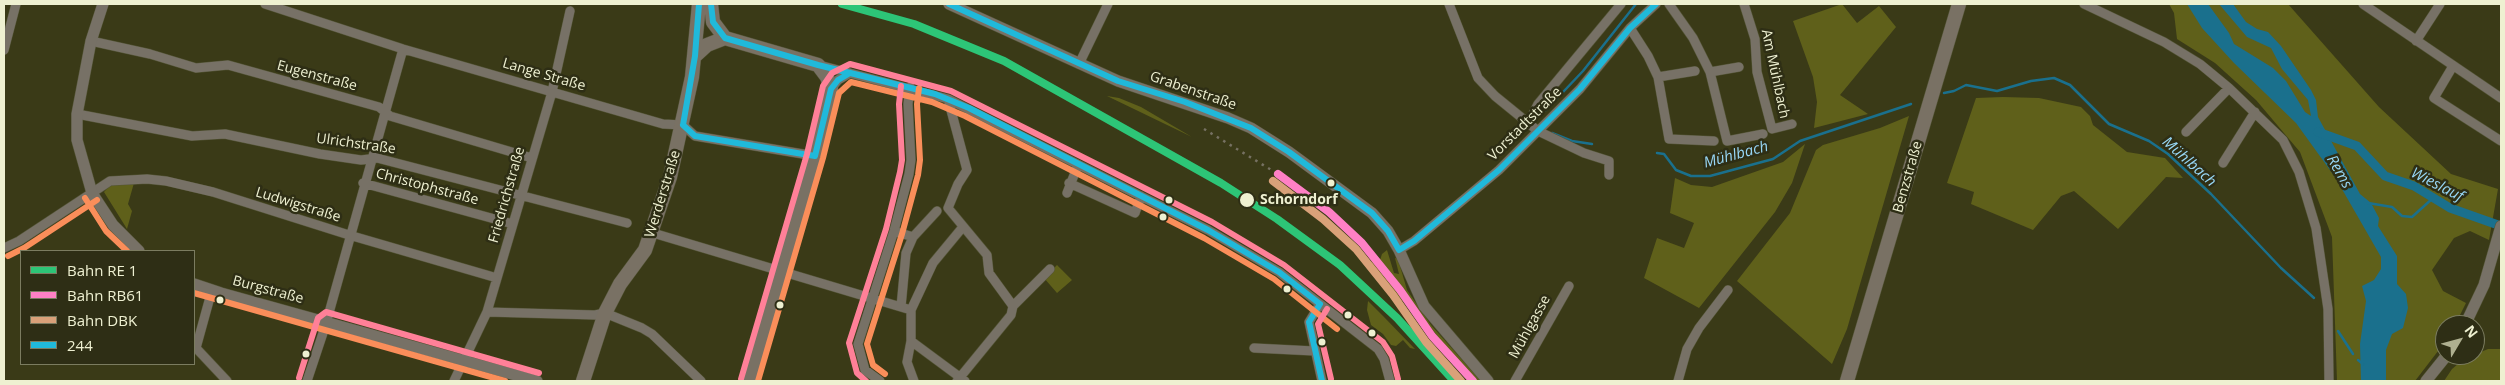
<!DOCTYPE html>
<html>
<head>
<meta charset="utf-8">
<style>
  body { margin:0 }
  #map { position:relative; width:2505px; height:385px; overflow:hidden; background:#3a3a17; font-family:"Open Sans",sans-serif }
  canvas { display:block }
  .frame { position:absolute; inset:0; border:5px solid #eef0d1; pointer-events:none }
  .legend { position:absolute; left:20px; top:250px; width:175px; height:115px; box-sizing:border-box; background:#2e2e15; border:1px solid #7b7c60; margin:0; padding:6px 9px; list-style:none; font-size:15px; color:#eef0d1 }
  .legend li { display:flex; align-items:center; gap:10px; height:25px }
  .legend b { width:25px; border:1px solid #7b7c60 }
  .north { position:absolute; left:2435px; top:315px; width:50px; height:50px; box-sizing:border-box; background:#2e2e15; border:1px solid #7b7c60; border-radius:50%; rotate:53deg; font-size:14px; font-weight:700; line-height:20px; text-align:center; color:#eef0d1 }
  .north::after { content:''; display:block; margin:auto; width:18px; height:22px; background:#afb090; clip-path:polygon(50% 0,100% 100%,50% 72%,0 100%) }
</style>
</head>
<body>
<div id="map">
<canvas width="2505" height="385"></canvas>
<div class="frame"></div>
<ul class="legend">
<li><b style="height:6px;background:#2dc577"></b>Bahn RE 1</li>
<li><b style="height:6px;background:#ff80c5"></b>Bahn RB61</li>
<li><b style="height:6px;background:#d9a179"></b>Bahn DBK</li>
<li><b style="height:6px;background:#20b9da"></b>244</li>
</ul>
<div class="north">N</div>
</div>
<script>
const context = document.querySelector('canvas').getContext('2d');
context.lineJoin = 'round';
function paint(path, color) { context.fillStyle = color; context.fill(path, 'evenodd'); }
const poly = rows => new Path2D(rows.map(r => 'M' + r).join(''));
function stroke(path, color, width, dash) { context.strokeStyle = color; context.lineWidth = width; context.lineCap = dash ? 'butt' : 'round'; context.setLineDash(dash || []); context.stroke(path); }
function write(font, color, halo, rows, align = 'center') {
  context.font = font + ' "Open Sans",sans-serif'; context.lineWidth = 5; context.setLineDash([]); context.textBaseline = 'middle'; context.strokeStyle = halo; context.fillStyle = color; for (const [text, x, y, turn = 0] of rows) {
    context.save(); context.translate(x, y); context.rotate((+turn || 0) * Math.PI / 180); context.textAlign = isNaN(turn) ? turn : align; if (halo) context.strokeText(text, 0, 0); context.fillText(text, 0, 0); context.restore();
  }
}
paint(poly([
  [1842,4,1857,23,1879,6,1896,27,1840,95,1868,114,1814,128,1817,102,1813,77,1793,21],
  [2169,4,2288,4,2379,107,2451,174,2498,189,2489,240,2470,231,2454,238,2432,270,2443,291,2466,303,2455,325,2445,325,2445,342,2415,381,2337,381,2332,237,2300,152,2256,100,2215,63,2177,39,2174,13],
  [1107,96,1119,98,1141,107,1192,137],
  [2003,97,2039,98,2081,107,2090,116,2093,125,2127,152,2165,158,2183,178,2166,177,2118,229,2074,191,2061,196,2033,230,1971,204,1974,192,1947,183,1976,98],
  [1909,116,1847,329,1832,364,1737,281,1790,213,1816,150,1823,145,1880,128],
  [1805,144,1792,183,1775,212,1699,308,1644,278,1657,238,1684,248,1694,223,1670,213,1675,178,1691,185,1712,187,1783,162],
  [134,183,128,204,132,211,127,229,104,192,111,184],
  [1387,250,1394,273,1399,274,1395,258,1398,259,1407,290,1431,325,1481,381,1476,381,1444,345,1380,260,1382,254],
  [1372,259,1393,285,1403,301,1399,300,1370,270],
  [1057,265,1072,280,1057,293,1044,278],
  [1368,301,1384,317,1415,349,1410,348,1403,340,1396,346,1391,345,1383,334,1371,325,1367,310],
  [2488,349,2501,349,2501,381,2444,381,2452,369,2464,359]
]), '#5f601a');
paint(poly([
  [2187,4,2208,4,2229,33,2234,44,2273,68,2286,81,2305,112,2311,116,2308,100,2282,69,2271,48,2247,37,2219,4,2233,4,2246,22,2257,29,2268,32,2281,46,2311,90,2316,100,2318,117,2360,194,2371,203,2379,218,2378,226,2397,256,2397,284,2406,294,2408,308,2403,328,2392,334,2386,350,2386,381,2361,381,2360,344,2366,301,2362,286,2374,280,2381,269,2381,257,2335,177,2296,123,2234,63,2202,28]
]), '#1a708d');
stroke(poly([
  [1944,93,1954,91,1966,85,1997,91,2031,81,2054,78,2070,85,2109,124,2149,141,2168,154,2211,194,2281,268,2314,298],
  [1546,110,1583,71,1636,4],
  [1552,133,1572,141,1592,144],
  [1657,153,1664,154,1676,170,1691,176,1710,176,1773,159,1800,141,1911,104],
  [2368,203,2392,207,2402,216,2412,217,2433,198],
  [2338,331,2353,354],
  [2358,360,2363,364]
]), '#1a708d', 2.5);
stroke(poly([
  [2318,132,2357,146,2385,176,2414,186,2450,208,2501,226]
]), '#1a708d', 9);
const minor = poly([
  [265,4,403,49,663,124,683,125,695,136,815,156],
  [1449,4,1478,78,1495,96,1538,131,1584,153,1609,161,1609,175],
  [1669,4,1693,38,1710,72,1727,141,1763,134],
  [1744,4,1755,39,1757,72,1772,129,1792,124],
  [2084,4,2164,42,2200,64,2229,88,2283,140,2299,172,2316,228,2328,309,2329,381],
  [2363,4,2501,98],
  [1630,28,1648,56,1658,77,1669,139,1714,141],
  [91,41,150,54,196,68,228,65,379,107,390,116,532,158],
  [2416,41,2440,4],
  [4,50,16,4],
  [1079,64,1108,4],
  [819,65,948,99,1208,230,1279,272,1378,349,1384,359,1390,381],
  [2453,66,2434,98,2501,141],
  [1710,72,1739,67],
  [1658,77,1695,71],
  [831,89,838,80,850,73],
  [948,99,967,170,958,184,948,208,987,255,989,273,1013,306],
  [77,114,192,136,225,134,320,154,361,160,377,158,627,223],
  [1528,124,1538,104,1621,4],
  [2186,132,2229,88],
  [2223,163,2255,112],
  [363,183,513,224],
  [1069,183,1135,213,1141,196],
  [1067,193,1078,165],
  [894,231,913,237],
  [653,233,911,310,911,341,965,381],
  [4,248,19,241,110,181,147,179,166,181,213,192,349,235,497,278],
  [1399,250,1414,241,1499,170,1580,89,1630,28,1656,4],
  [212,290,196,348,227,381],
  [1320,304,1309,322,1322,381],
  [1013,306,1050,269],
  [901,307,906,253,913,237,937,211],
  [911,310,933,263,962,228],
  [487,312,595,315,605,313,642,328,652,334,701,381],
  [911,341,907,362,914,381],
  [1254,348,1314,351],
  [307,381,325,327,403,49],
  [454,381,487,312,552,92,570,11],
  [880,381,865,370,858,344,894,231,909,174,911,160,908,104,910,87],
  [957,381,1011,315,1013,306],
  [1515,381,1569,286],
  [1678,381,1687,349,1699,328,1728,290]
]);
const tertiary = poly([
  [103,4,91,41,77,114,77,140,92,193,113,225,139,251],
  [949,4,1118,81,1228,118,1251,128,1289,152,1372,213,1388,231,1399,250,1424,306,1488,381],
  [194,284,221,293,537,381],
  [2465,325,2484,285,2501,226],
  [2426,381,2447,355]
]);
const secondary = poly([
  [711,4,713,22,725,38,818,65,827,77,831,89,815,156,749,381],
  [695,56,707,45,725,38],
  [583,381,605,313,620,284,645,250,670,177,692,77,699,4],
  [1847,381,1959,4]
]);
stroke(minor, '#545537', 10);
stroke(tertiary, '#545537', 12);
stroke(secondary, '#545537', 15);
stroke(minor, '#777166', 9);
stroke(tertiary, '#777166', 11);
stroke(secondary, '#797164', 14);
stroke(poly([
  [1204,129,1278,174]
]), '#767162', 2.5, [2.5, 5]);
stroke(poly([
  [711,4,713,22,725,38,818,65,935,94,969,108,1208,230,1279,272,1320,304],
  [949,4,1118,81,1185,102,1251,128,1289,152,1372,213,1388,231,1399,250],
  [683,125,695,136,815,156],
  [683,125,695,56,699,4],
  [815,156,831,89,838,80,850,73],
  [1399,250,1414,241,1499,170,1580,89,1630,28,1656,4],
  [1320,304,1309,322,1322,381]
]), '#20b9da', 6);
stroke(poly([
  [85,198,106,231,127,251],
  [8,256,24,248,97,200],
  [194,293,505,381],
  [885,374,873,365,867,344,902,234,918,175,920,160,917,104,919,88],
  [758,381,823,158,839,93,851,82,932,102,965,116,1204,238,1274,279,1337,329]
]), '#fa8e5a', 6);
stroke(poly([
  [1327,309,1318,324,1331,379],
  [299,378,318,318,326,312,539,373],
  [741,379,807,154,823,86,832,73,850,64,951,91,1212,222,1284,265,1383,342,1392,356,1398,379],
  [866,381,857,373,849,343,886,229,900,172,902,160,899,104,901,86]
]), '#ff8098', 6);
stroke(poly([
  [842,4,914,24,1004,61,1221,183,1277,219,1340,265,1397,318,1454,381]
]), '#2dc577', 8);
stroke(poly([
  [1278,174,1329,212,1362,243,1400,290,1432,336,1473,381]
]), '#ff80c5', 8);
stroke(poly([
  [1273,181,1323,219,1356,249,1393,295,1426,342,1461,381]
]), '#d9a179', 8);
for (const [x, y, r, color] of [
  [1331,183,4.5,"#eef0d1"],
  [1169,200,4.5,"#eef0d1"],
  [1247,200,8,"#eef0d1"],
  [1163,217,4.5,"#eef0d1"],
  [1287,289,4.5,"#eef0d1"],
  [220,300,4.5,"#eef0d1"],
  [780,305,4.5,"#eef0d1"],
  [1348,315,4.5,"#eef0d1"],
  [1372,333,4.5,"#eef0d1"],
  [1322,342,4.5,"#eef0d1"],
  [306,354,4.5,"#eef0d1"]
]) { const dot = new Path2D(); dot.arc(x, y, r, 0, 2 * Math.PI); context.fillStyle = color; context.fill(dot); stroke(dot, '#2e2e15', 2); }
write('14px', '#eef0d1', '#2e2e15', [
  ["Am Mühlbach",1775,74,78],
  ["Lange Straße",544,75,16],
  ["Eugenstraße",317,76,15],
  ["Grabenstraße",1193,91,19],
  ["Vorstadtstraße",1525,124,-45],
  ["Ulrichstraße",356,144,8],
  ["Benzstraße",1908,177,-74],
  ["Christophstraße",427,187,15],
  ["Werderstraße",663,194,-73],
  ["Friedrichstraße",507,195,-74],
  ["Ludwigstraße",298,205,17],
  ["Burgstraße",268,290,15],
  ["Mühlgasse",1530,327,-61]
]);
write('bold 14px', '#eef0d1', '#2e2e15', [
  ["Schorndorf",1260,200]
], 'left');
write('italic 15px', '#98d7f6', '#2e2e15', [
  ["Mühlbach",1736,155,-15],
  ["Mühlbach",2189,162,42],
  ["Rems",2339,172,60],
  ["Wieslauf",2437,185,27]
]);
</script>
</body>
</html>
